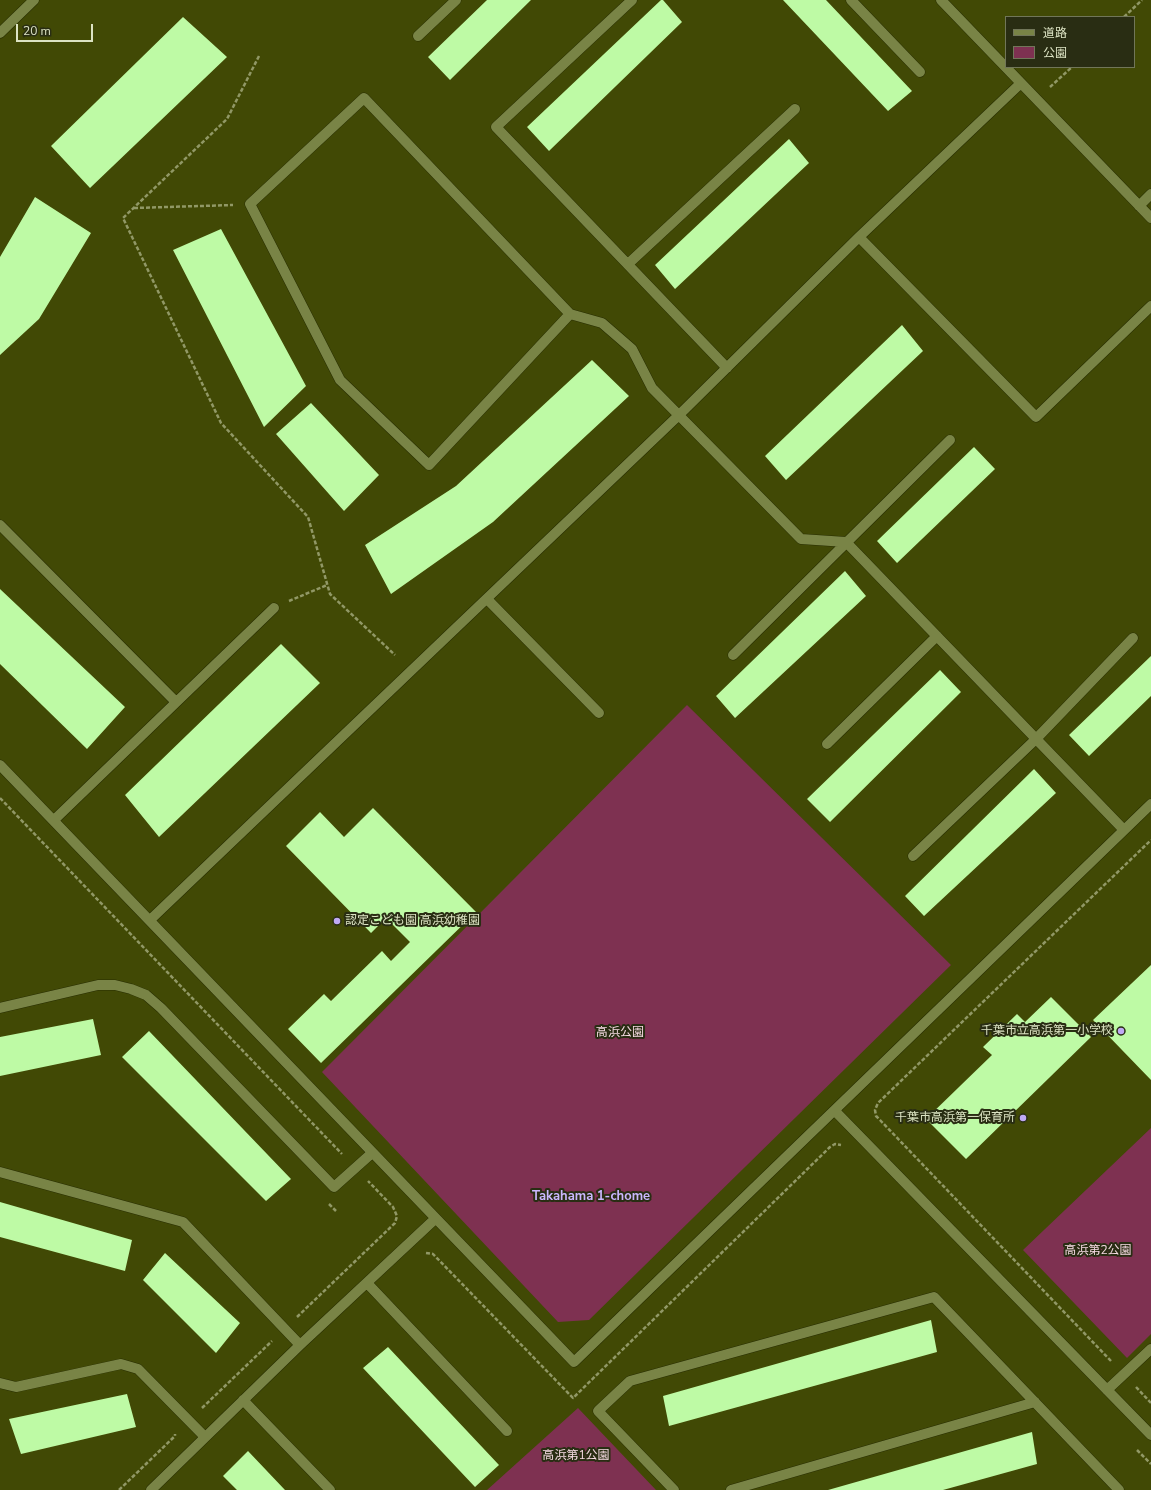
<!DOCTYPE html>
<html>
<head>
<meta charset="utf-8">
<style>
  body { margin:0 }
  #map { position:relative; width:1151px; height:1490px; overflow:hidden; background:#414905; font-family:"Nunito Sans","Noto Sans JP",sans-serif }
  canvas { display:block }
  .legend { position:absolute; left:1005px; top:16px; width:130px; height:52px; box-sizing:border-box; background:#292d13; border:1px solid #717659; margin:0; padding:5px 7px; list-style:none; font-size:12px; color:#dce3c3 }
  .legend li { display:flex; align-items:center; gap:8px; height:20px }
  .legend b { width:20px; border:1px solid #717659 }
  .scale { position:absolute; left:16px; top:24px; width:77px; height:18px; box-sizing:border-box; border:2px solid #dce3c3; border-top:0; padding-left:5px; font-size:12px; line-height:14px; white-space:nowrap; color:#dce3c3; -webkit-text-stroke:3px #292d13; paint-order:stroke }
</style>
</head>
<body>
<div id="map">
<canvas width="1151" height="1490"></canvas>
<ul class="legend">
<li><b style="height:5px;background:#798446"></b>道路</li>
<li><b style="height:11px;background:#7e3151"></b>公園</li>
</ul>
<div class="scale">20 m</div>
</div>
<script>
const context = document.querySelector('canvas').getContext('2d');
context.lineJoin = 'round';
function paint(path, color) { context.fillStyle = color; context.fill(path, 'evenodd'); }
const poly = rows => new Path2D(rows.map(r => 'M' + r).join(''));
function stroke(path, color, width, dash) { context.strokeStyle = color; context.lineWidth = width; context.lineCap = dash ? 'butt' : 'round'; context.setLineDash(dash || []); context.stroke(path); }
function write(font, color, halo, rows, align = 'center') {
  context.font = font + ' "Nunito Sans","Noto Sans JP",sans-serif'; context.lineWidth = 4; context.setLineDash([]); context.textBaseline = 'middle'; context.strokeStyle = halo; context.fillStyle = color; for (const [text, x, y, turn = 0] of rows) {
    context.save(); context.translate(x, y); context.rotate((+turn || 0) * Math.PI / 180); context.textAlign = isNaN(turn) ? turn : align; if (halo) context.strokeText(text, 0, 0); context.fillText(text, 0, 0); context.restore();
  }
}
paint(poly([
  [687,705,951,965,589,1320,558,1322,322,1072],
  [1151,1128,1151,1334,1127,1358,1023,1250],
  [578,1408,656,1490,487,1490]
]), '#7e3151');
paint(poly([
  [487,0,531,0,450,80,428,57],
  [661,0,663,0,682,22,549,151,527,127],
  [783,0,826,0,912,91,888,111],
  [183,17,227,57,90,188,51,146],
  [789,139,809,163,675,289,655,265],
  [35,197,91,233,39,319,0,355,0,257],
  [221,229,306,386,264,427,173,250],
  [902,325,923,351,786,480,765,456],
  [592,360,629,396,493,522,391,594,365,545,456,486],
  [311,403,379,475,344,511,276,434],
  [974,447,995,469,897,563,877,541],
  [845,571,866,596,735,718,716,696],
  [0,589,125,707,87,749,0,664],
  [281,644,320,683,159,837,125,795],
  [1151,656,1151,696,1089,756,1069,735],
  [940,670,961,692,830,822,807,799],
  [1034,769,1056,793,924,916,905,896],
  [373,808,476,912,321,1063,288,1029,324,994,331,1001,382,951,391,961,410,942,386,918,371,933,286,846,320,812,344,837],
  [1151,965,1151,1080,1093,1020],
  [1051,997,1091,1037,966,1159,926,1119,992,1055,983,1047,1017,1014,1025,1022],
  [93,1019,101,1055,0,1076,0,1037],
  [149,1031,291,1179,266,1201,122,1057],
  [0,1202,132,1240,125,1271,0,1237],
  [165,1253,240,1323,216,1353,143,1280],
  [931,1320,937,1352,669,1426,663,1396],
  [388,1347,499,1465,475,1487,363,1368],
  [127,1394,136,1427,21,1454,9,1419],
  [1032,1432,1037,1464,943,1490,828,1490],
  [248,1451,285,1490,237,1490,223,1476]
]), '#befaa5');
const minor = poly([
  [632,0,496,127,727,368],
  [851,0,920,72],
  [941,0,1151,218],
  [0,33,34,0],
  [418,36,456,0],
  [1139,206,1151,194],
  [859,237,1036,417,1151,306],
  [628,264,795,109],
  [570,314,429,465,340,380,250,204,364,98,570,314,602,323,632,349,652,388,801,539,846,542,1124,830],
  [0,525,176,702],
  [487,599,599,713],
  [733,655,950,440],
  [827,744,937,636],
  [0,765,574,1362,1151,804],
  [54,820,274,608],
  [913,856,1036,739,1133,638],
  [150,920,679,415,859,237,1021,83],
  [0,1008,98,985,115,985,131,989,146,995,161,1008,334,1187,372,1153],
  [835,1111,1151,1435],
  [0,1172,183,1222,300,1345],
  [367,1283,507,1431],
  [0,1383,16,1387,121,1364,138,1369,205,1437],
  [1107,1390,1151,1349],
  [243,1400,330,1490],
  [151,1490,300,1345,435,1219],
  [674,1490,598,1411,630,1381,934,1297,1119,1490],
  [731,1490,1035,1402]
]);
stroke(minor, '#282e00', 11);
stroke(poly([
  [1124,17,1142,0],
  [259,56,227,119,123,218,221,423,308,517,330,594,395,655],
  [1050,87,1072,67],
  [134,208,233,205],
  [289,601,327,585],
  [0,798,342,1154],
  [329,1204,336,1211],
  [426,1253,433,1254,573,1398,830,1147,835,1144,841,1145],
  [297,1317,395,1223,397,1216,393,1207,368,1181],
  [1111,1361,880,1120,876,1116,875,1110,878,1103,1151,840],
  [1136,1387,1151,1403],
  [202,1408,272,1341],
  [1137,1450,1151,1464],
  [119,1490,175,1436,175,1434]
]), '#919866', 2.5, [4, 2]);
stroke(minor, '#798446', 10);
for (const [x, y, r, color] of [
  [337,921,4,"#bfa9f4"],
  [1121,1031,4,"#bfa9f4"],
  [1023,1118,4,"#bfa9f4"]
]) { const dot = new Path2D(); dot.arc(x, y, r, 0, 2 * Math.PI); context.fillStyle = color; context.fill(dot); stroke(dot, '#292d13', 1.5); }
write('12px', '#dce3c3', '#292d13', [
  ["認定こども園 高浜幼稚園",345,921,"left"],
  ["千葉市立高浜第一小学校",1113,1031],
  ["千葉市高浜第一保育所",1015,1118]
], 'right');
write('12px', '#f6dbe3', '#292d13', [
  ["高浜公園",620,1033],
  ["高浜第2公園",1098,1251],
  ["高浜第1公園",576,1456]
]);
write('bold 13px', '#cbb7fe', '#292d13', [
  ["Takahama 1-chome",591,1197]
]);
</script>
</body>
</html>
